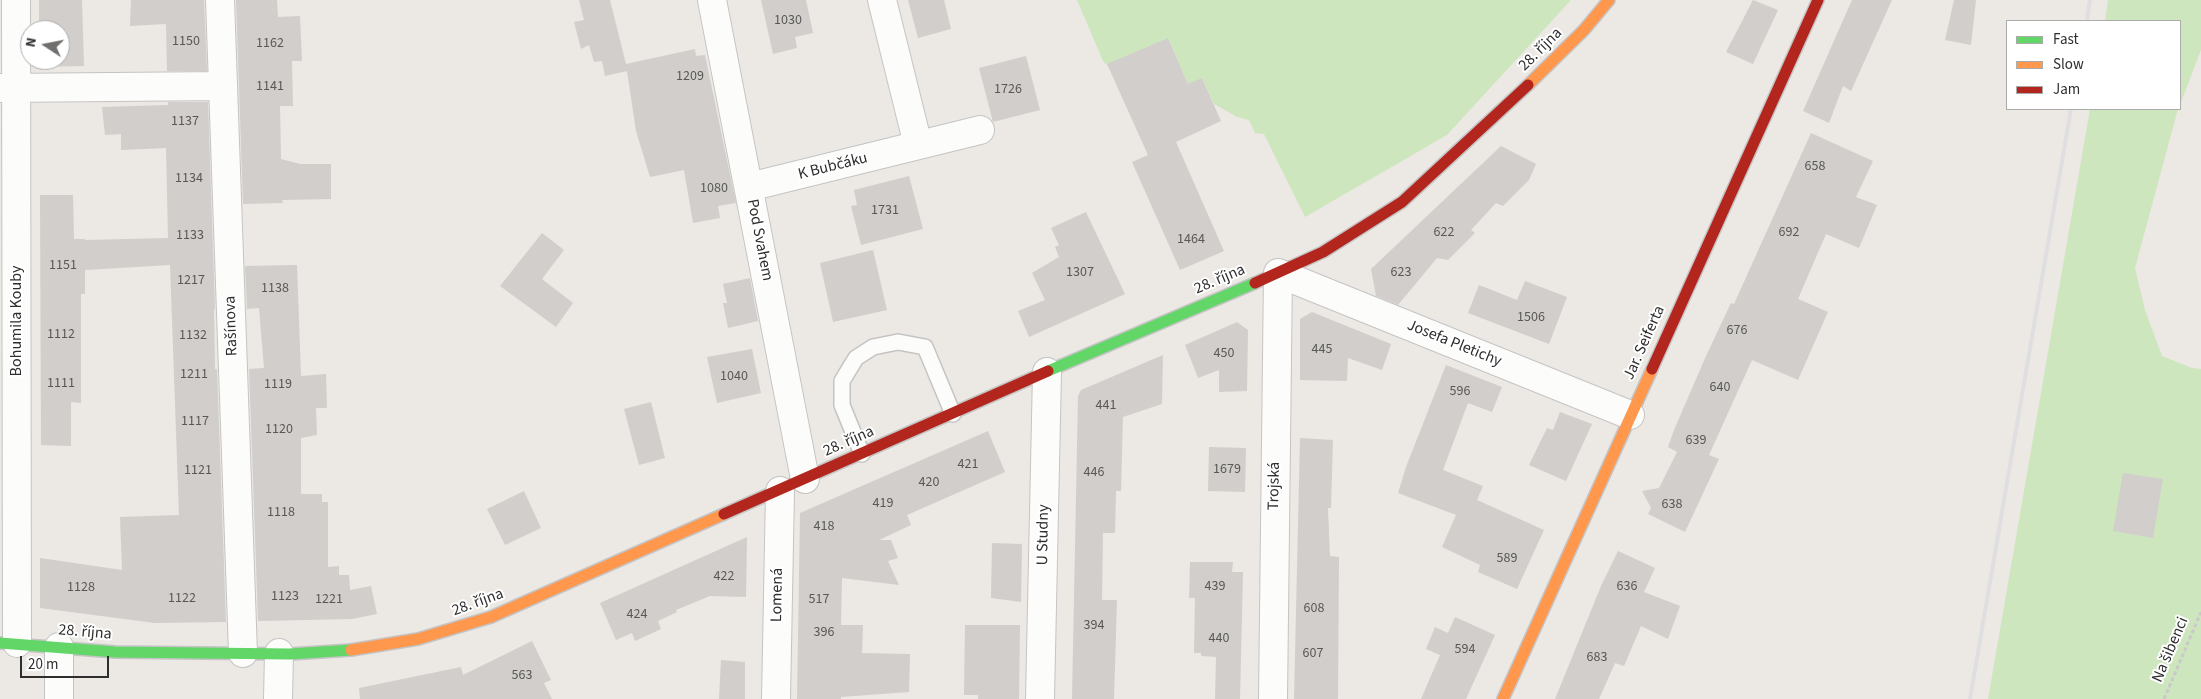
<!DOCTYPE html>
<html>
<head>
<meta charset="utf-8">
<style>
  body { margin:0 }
  #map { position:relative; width:2201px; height:699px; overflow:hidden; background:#ece8e4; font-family:"Source Sans 3",sans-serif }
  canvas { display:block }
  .legend { position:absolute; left:2006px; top:20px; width:175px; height:90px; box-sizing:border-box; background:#fff; border:1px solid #ababab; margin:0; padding:6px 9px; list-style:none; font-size:15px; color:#2e2e2e }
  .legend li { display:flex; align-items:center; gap:10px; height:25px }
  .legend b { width:25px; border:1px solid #ababab }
  .north { position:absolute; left:20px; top:20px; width:50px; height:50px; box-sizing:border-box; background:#fff; border:1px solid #ababab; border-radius:50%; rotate:281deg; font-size:14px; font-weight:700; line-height:20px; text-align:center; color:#2e2e2e }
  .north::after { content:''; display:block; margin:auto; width:18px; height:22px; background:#706f6e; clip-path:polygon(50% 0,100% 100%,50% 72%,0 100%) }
  .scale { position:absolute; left:20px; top:656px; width:89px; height:22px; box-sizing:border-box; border:2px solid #2e2e2e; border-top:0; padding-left:6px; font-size:15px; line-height:18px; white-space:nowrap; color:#2e2e2e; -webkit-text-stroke:4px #fff; paint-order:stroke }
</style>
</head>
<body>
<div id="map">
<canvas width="2201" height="699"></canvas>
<ul class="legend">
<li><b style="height:6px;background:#63d668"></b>Fast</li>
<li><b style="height:6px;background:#ff974d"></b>Slow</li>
<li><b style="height:6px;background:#b3261e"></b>Jam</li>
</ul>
<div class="north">N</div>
<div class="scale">20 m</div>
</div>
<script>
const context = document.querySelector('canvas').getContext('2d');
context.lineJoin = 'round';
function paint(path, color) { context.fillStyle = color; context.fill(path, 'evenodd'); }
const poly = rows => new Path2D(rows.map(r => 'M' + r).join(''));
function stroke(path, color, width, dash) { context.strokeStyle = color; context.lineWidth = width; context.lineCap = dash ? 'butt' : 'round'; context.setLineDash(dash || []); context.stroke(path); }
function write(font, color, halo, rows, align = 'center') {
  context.font = font + ' "Source Sans 3",sans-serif'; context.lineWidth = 4; context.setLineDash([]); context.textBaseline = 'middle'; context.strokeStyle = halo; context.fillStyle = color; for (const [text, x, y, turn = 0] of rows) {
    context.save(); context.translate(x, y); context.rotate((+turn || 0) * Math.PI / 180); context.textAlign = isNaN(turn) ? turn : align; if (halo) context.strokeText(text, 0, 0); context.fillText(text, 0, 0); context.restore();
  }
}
paint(poly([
  [1077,0,1571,0,1447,135,1305,217,1264,134,1255,133,1249,120,1237,117,1214,104,1203,80,1189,86,1169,40,1108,66,1103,61],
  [2108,0,2201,0,2201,50,2180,105,2180,21,2105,21],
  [2090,109,2178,109,2135,268,2145,310,2162,356,2192,368,2201,369,2201,699,1988,699]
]), '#cee6be');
paint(poly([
  [39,0,82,0,84,66,39,67,39,60,60,60,60,30,39,30],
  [131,0,204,0,207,71,167,71,166,24,130,26],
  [236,0,277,0,278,17,300,16,302,61,292,61,293,106,280,106,281,159,300,164,331,164,331,199,282,200,283,203,243,204],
  [579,0,610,0,626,64,695,49,696,56,705,55,736,203,718,206,720,218,693,223,684,170,650,177,636,131,627,71,605,76,602,61,594,62,589,45,581,49,574,22,584,20],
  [761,0,806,0,813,33,795,37,797,48,773,54],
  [908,0,944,0,951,29,918,38],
  [1753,0,1778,10,1753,64,1726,52],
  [1852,0,1892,0,1851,91,1843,86,1829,123,1803,111],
  [1954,0,1976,0,1971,45,1945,40],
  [1168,38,1188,84,1202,78,1221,121,1176,142,1224,251,1180,270,1132,162,1148,155,1107,64],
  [1026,56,1040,110,993,122,979,68],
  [168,102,208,102,215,309,214,309,215,369,217,369,226,622,155,623,40,608,40,558,122,570,120,517,179,515,170,265,85,270,85,294,81,294,81,403,71,402,71,446,41,445,40,195,73,195,74,239,85,239,85,240,168,238,166,148,121,150,121,134,105,135,102,107,168,105],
  [1811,133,1873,161,1856,197,1877,205,1859,248,1826,234,1798,299,1828,312,1798,380,1752,360,1709,455,1719,459,1685,532,1648,514,1651,508,1642,491,1659,488,1677,452,1668,447,1674,430,1706,356,1731,303,1734,304],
  [1501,146,1536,164,1529,180,1503,206,1496,203,1471,230,1475,233,1448,260,1437,258,1398,305,1376,296,1371,269],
  [909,176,923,229,861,245,851,206,857,205,854,190],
  [1086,212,1125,294,1029,337,1018,311,1045,300,1032,273,1059,257,1055,247,1059,245,1051,228],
  [542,233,564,250,542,279,573,303,556,327,500,286],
  [873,250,887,310,833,322,820,263],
  [297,265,301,376,326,374,327,408,316,408,317,435,301,438,301,494,322,494,322,502,328,502,328,567,339,566,339,575,349,575,350,590,371,586,377,614,352,619,258,621,249,369,264,368,259,308,247,309,245,266],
  [750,278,758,321,728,328,723,303,727,303,723,284],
  [1525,281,1567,297,1549,344,1468,313,1479,285,1517,300],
  [1312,312,1391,344,1382,370,1348,358,1347,381,1300,380,1300,319],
  [1237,322,1248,330,1247,391,1219,392,1219,370,1198,378,1185,345],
  [752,349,761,393,717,403,707,357],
  [1163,355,1162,404,1123,417,1121,491,1116,491,1115,533,1103,533,1102,600,1117,600,1114,699,1072,699,1078,396,1081,390],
  [1446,365,1502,387,1492,412,1468,403,1443,470,1483,486,1477,500,1544,530,1517,589,1478,572,1480,565,1442,547,1456,515,1398,493,1406,467],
  [651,402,665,458,639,465,624,409],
  [1560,412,1592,424,1566,481,1529,465,1547,428,1553,430],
  [988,431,1005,472,907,515,911,525,879,540,891,540,898,558,888,561,899,585,842,578,841,625,863,625,862,653,910,654,909,692,841,697,841,699,797,699,800,513],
  [1300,438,1333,440,1331,508,1328,508,1330,556,1339,557,1338,699,1294,699],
  [1209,447,1246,448,1245,492,1208,491],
  [2123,473,2163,479,2153,538,2113,531],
  [524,491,541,528,505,545,487,509],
  [747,537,746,597,710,596,676,610,677,612,658,621,661,629,635,641,632,633,616,640,600,603],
  [992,543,1022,544,1021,602,991,598],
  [1618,551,1655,568,1644,592,1680,606,1668,639,1641,626,1624,666,1615,663,1599,699,1555,699,1601,586],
  [1190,562,1233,562,1232,572,1243,572,1240,699,1215,699,1216,657,1201,656,1201,653,1194,653,1195,598,1189,598],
  [1455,617,1495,635,1466,699,1421,699,1440,655,1426,649,1435,627,1448,633],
  [965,625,1020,625,1019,699,978,699,978,695,964,695],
  [532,641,551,680,544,683,552,699,360,699,359,688,461,667,463,675],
  [721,660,745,662,745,699,719,699]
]), '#d1cecb');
const lane = poly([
  [862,454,842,405,842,381,856,358,873,347,898,342,925,347,953,414]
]);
const street = poly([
  [16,0,17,643],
  [220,0,243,653],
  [712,0,805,479],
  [882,0,918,145],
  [0,88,223,86],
  [749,187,980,130],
  [59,699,59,647],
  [278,699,279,653],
  [776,699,780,491],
  [1040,699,1047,372],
  [1273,699,1278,273,1630,415]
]);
const fast = poly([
  [1048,371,1255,283],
  [0,643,115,652,290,654,351,650]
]);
const slow = poly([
  [1528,85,1584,30,1609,0],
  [351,650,418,639,491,617,724,514],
  [1503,699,1652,369]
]);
const jam = poly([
  [1255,283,1323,252,1402,202,1528,85],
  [1652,369,1818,0],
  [724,514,1048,371]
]);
stroke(lane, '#c5c4c5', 18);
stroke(street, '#c5c4c5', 30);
stroke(fast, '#c5c4c5', 14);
stroke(slow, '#c5c4c5', 14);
stroke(jam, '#c5c4c5', 14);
stroke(poly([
  [2164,699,2201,612]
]), '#c9c9c8', 3, [4, 2.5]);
stroke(lane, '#fcfcfb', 15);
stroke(street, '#fcfcfb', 28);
stroke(fast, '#63d668', 11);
stroke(slow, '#ff974d', 11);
stroke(jam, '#b3261e', 11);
stroke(poly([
  [2087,21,2090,0],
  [1970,699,2071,109]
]), '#dfdfe1', 4);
write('14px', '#585857', null, [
  ["1030",788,21],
  ["1150",186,42],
  ["1162",270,44],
  ["1209",690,77],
  ["1141",270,87],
  ["1726",1008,90],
  ["1137",185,122],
  ["658",1815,167],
  ["1134",189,179],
  ["1080",714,189],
  ["1731",885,211],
  ["622",1444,233],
  ["692",1789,233],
  ["1133",190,236],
  ["1464",1191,240],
  ["1151",63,266],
  ["1307",1080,273],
  ["623",1401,273],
  ["1217",191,281],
  ["1138",275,289],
  ["1506",1531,318],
  ["676",1737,331],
  ["1112",61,335],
  ["1132",193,336],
  ["445",1322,350],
  ["450",1224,354],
  ["1211",194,375],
  ["1040",734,377],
  ["1111",61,384],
  ["1119",278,385],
  ["640",1720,388],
  ["596",1460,392],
  ["441",1106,406],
  ["1117",195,422],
  ["1120",279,430],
  ["639",1696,441],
  ["421",968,465],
  ["1679",1227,470],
  ["1121",198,471],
  ["446",1094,473],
  ["420",929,483],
  ["419",883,504],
  ["638",1672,505],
  ["1118",281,513],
  ["418",824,527],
  ["589",1507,559],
  ["422",724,577],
  ["439",1215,587],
  ["636",1627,587],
  ["1128",81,588],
  ["1123",285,597],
  ["1122",182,599],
  ["1221",329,600],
  ["517",819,600],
  ["608",1314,609],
  ["424",637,615],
  ["394",1094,626],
  ["396",824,633],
  ["440",1219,639],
  ["594",1465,650],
  ["607",1313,654],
  ["683",1597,658],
  ["563",522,676]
]);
write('16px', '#2e2e2e', '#fff', [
  ["28. října",1541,50,-45],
  ["K Bubčáku",833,167,-14],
  ["Pod Svahem",759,240,79],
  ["28. října",1220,280,-23],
  ["Bohumila Kouby",17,321,-90],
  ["Rašínova",232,326,-92],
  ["Jar. Seiferta",1645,343,-66],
  ["Josefa Pletichy",1454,344,22],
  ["28. října",849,442,-24],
  ["Trojská",1275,486,-89],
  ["U Studny",1044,535,-89],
  ["Lomená",778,595,-89],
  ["28. října",478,603,-20],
  ["28. října",85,633,5],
  ["Na šibenci",2171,650,-67]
]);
</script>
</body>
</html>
